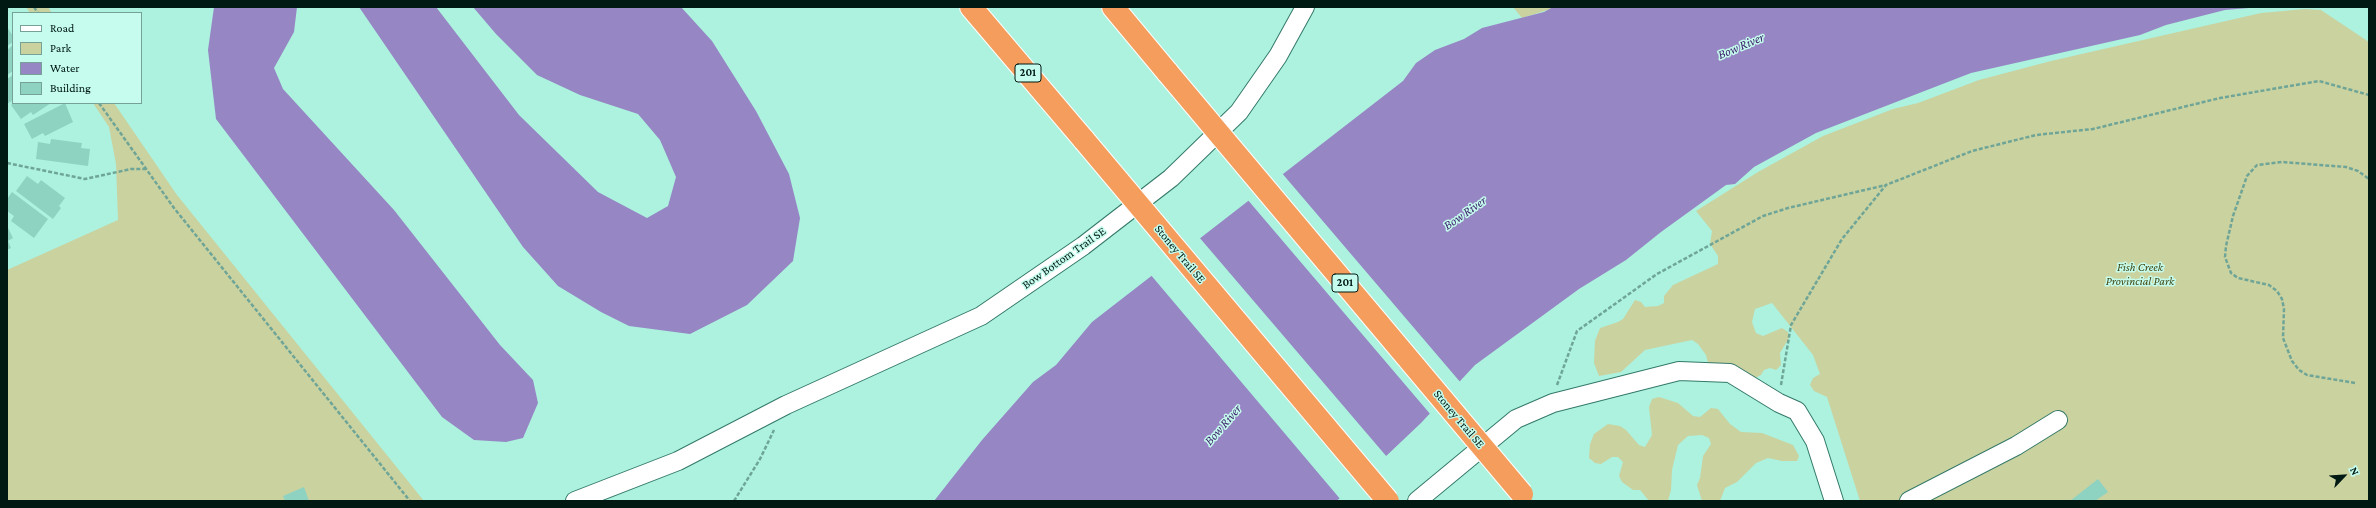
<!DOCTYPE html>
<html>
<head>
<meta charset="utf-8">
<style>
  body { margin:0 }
  #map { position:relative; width:2376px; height:508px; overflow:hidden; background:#acf2df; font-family:"Crimson Pro",serif }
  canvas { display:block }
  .frame { position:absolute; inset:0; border:8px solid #001913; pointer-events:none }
  .legend { position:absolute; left:12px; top:12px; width:130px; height:92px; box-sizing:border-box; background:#c5fced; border:1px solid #76a196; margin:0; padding:5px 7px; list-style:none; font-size:12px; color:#001913 }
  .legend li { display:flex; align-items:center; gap:8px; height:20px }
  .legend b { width:20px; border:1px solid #76a196 }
  .north { position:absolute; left:2324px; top:456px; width:40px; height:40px; -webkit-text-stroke:3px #c5fced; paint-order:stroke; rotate:65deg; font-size:11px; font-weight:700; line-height:16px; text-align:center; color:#001913 }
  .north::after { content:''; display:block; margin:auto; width:14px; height:18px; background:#001913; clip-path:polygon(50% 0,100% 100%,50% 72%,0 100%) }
</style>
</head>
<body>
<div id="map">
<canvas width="2376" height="508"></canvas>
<div class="frame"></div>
<ul class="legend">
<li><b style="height:5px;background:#fff"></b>Road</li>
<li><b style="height:11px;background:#cad2a0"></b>Park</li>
<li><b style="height:11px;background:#9686c4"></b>Water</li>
<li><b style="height:11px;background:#8ed3c1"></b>Building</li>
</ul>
<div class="north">N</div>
</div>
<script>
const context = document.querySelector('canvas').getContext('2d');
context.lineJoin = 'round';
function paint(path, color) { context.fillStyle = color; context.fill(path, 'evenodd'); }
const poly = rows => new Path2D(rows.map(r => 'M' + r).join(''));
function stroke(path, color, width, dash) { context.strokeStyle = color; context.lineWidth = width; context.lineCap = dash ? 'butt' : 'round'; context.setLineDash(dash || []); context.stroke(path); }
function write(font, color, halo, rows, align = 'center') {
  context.font = font + ' "Crimson Pro",serif'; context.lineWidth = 3; context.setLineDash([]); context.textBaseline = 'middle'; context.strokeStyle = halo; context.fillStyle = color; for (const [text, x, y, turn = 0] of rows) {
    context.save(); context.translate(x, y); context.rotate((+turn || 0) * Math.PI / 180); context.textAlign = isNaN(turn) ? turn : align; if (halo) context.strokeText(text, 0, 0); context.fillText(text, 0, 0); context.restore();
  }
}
paint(poly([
  [26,7,48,7,52,13,30,13],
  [1513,7,1557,7,1522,18],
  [2305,9,2321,10,2369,42,2369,501,1860,501,1827,397,1814,391,1810,385,1813,378,1820,374,1813,355,1772,303,1755,309,1752,322,1756,333,1763,336,1782,328,1788,332,1789,338,1780,353,1781,365,1776,370,1770,368,1764,370,1761,375,1753,379,1708,363,1706,355,1698,344,1692,340,1645,350,1621,372,1599,376,1594,363,1595,341,1600,328,1618,322,1623,319,1635,300,1641,302,1645,307,1658,306,1664,303,1664,296,1673,285,1718,264,1718,256,1710,244,1712,231,1696,211,1758,172,1823,136,1893,109,1918,103,1979,80,2051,61,2261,13],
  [93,103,114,103,177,195,424,501,7,501,7,270,118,220,116,164,109,127],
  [1659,397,1678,403,1693,416,1700,417,1711,408,1718,409,1730,424,1741,432,1762,433,1793,445,1799,456,1797,461,1782,461,1768,458,1756,463,1737,482,1725,488,1720,501,1702,501,1697,485,1700,478,1703,456,1711,444,1709,438,1702,435,1688,436,1678,445,1672,470,1671,490,1668,501,1649,501,1640,490,1633,490,1622,482,1619,476,1623,462,1618,457,1612,457,1601,464,1595,463,1589,458,1590,444,1594,434,1608,424,1620,426,1626,430,1639,445,1645,447,1652,435,1649,407,1652,399]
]), '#cad2a0');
paint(poly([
  [214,7,297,7,294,32,274,68,283,89,394,210,500,345,533,380,538,403,523,438,506,442,474,440,442,417,216,119,208,50],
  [359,7,436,7,519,115,598,192,647,218,668,206,676,177,660,140,638,114,580,95,537,75,496,34,473,7,681,7,712,41,756,111,789,174,800,218,793,261,747,305,690,334,629,326,601,312,558,286,523,247],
  [1553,7,2261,7,2225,10,2166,25,2140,35,1971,73,1816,133,1754,167,1735,184,1726,185,1661,232,1626,260,1579,289,1475,365,1421,423,1346,494,1336,501,934,501,982,440,1033,382,1056,365,1092,322,1403,81,1416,63,1435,50,1464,39,1482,28,1544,12]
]), '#9686c4');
paint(poly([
  [1281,172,1461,383,1431,415,1247,199],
  [1199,237,1387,457,1341,500,1150,274]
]), '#acf2df');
paint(poly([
  [7,27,13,36,13,42,7,46],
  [13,45,13,71,7,75,7,50],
  [13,75,13,100,7,104,7,79],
  [14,103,51,103,33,115,31,112,21,119,11,105],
  [65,103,73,122,45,136,43,133,32,139,24,124],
  [51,139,82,143,81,148,90,149,88,166,36,159,38,142,50,144],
  [27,176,38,184,41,180,65,198,59,206,61,208,53,219,16,191],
  [12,192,48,219,34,238,11,221,14,216,7,211,7,199],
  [7,226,13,238,8,241,11,248,7,250],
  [2098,479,2108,492,2095,501,2070,501],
  [304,487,309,501,285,501,283,496]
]), '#8ed3c1');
const minor = poly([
  [575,501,678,461,786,405,981,316,1083,246,1171,178,1239,112,1278,56,1305,7],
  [1417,501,1516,419,1553,403,1679,371,1730,373,1779,403,1797,411,1815,441,1834,501],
  [1909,501,2016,446,2058,420]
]);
const highway = poly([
  [971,7,1084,140],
  [1113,7,1168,73]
]);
stroke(minor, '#347969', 20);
stroke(highway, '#fff', 24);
stroke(poly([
  [34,7,38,13],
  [99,103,174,208,410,501],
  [7,163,85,179,131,169,147,169],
  [2355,383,2307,375,2299,370,2292,361,2283,338,2284,309,2282,299,2277,291,2269,285,2238,278,2231,273,2225,257,2226,246,2233,216,2247,176,2257,165,2282,162,2346,167,2358,171,2369,179],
  [1557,385,1577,331,1657,274,1763,216,1788,208,1886,185],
  [1781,385,1791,325,1842,239,1886,185,1972,151,2036,135,2093,129,2220,98,2319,81,2369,95],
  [734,501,760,459,774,430]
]), '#6fa597', 2.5, [4, 2]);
stroke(minor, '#fff', 18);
stroke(highway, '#f59d5c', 22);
const highwayBridge = poly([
  [1168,73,1522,494],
  [1084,140,1388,501]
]);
stroke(highwayBridge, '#fff', 24, []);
stroke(highwayBridge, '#f59d5c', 22);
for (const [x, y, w] of [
  [1028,73,26],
  [1345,283,26]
]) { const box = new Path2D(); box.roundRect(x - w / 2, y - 9, w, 18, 3); context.fillStyle = '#c5fced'; context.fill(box); stroke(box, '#001913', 1); }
write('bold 11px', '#001913', null, [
  ["201",1028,73],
  ["201",1345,283]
]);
write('12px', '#001913', '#c5fced', [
  ["Stoney Trail SE",1180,254,50],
  ["Bow Bottom Trail SE",1064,258,-35],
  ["Stoney Trail SE",1459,419,50]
]);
write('italic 12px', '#3f4510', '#c5fced', [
  ["Fish Creek",2140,267],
  ["Provincial Park",2140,281]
]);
write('italic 13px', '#3a1e69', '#c5fced', [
  ["Bow River",1741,46,-23],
  ["Bow River",1465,213,-35],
  ["Bow River",1223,425,-49]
]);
</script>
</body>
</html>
